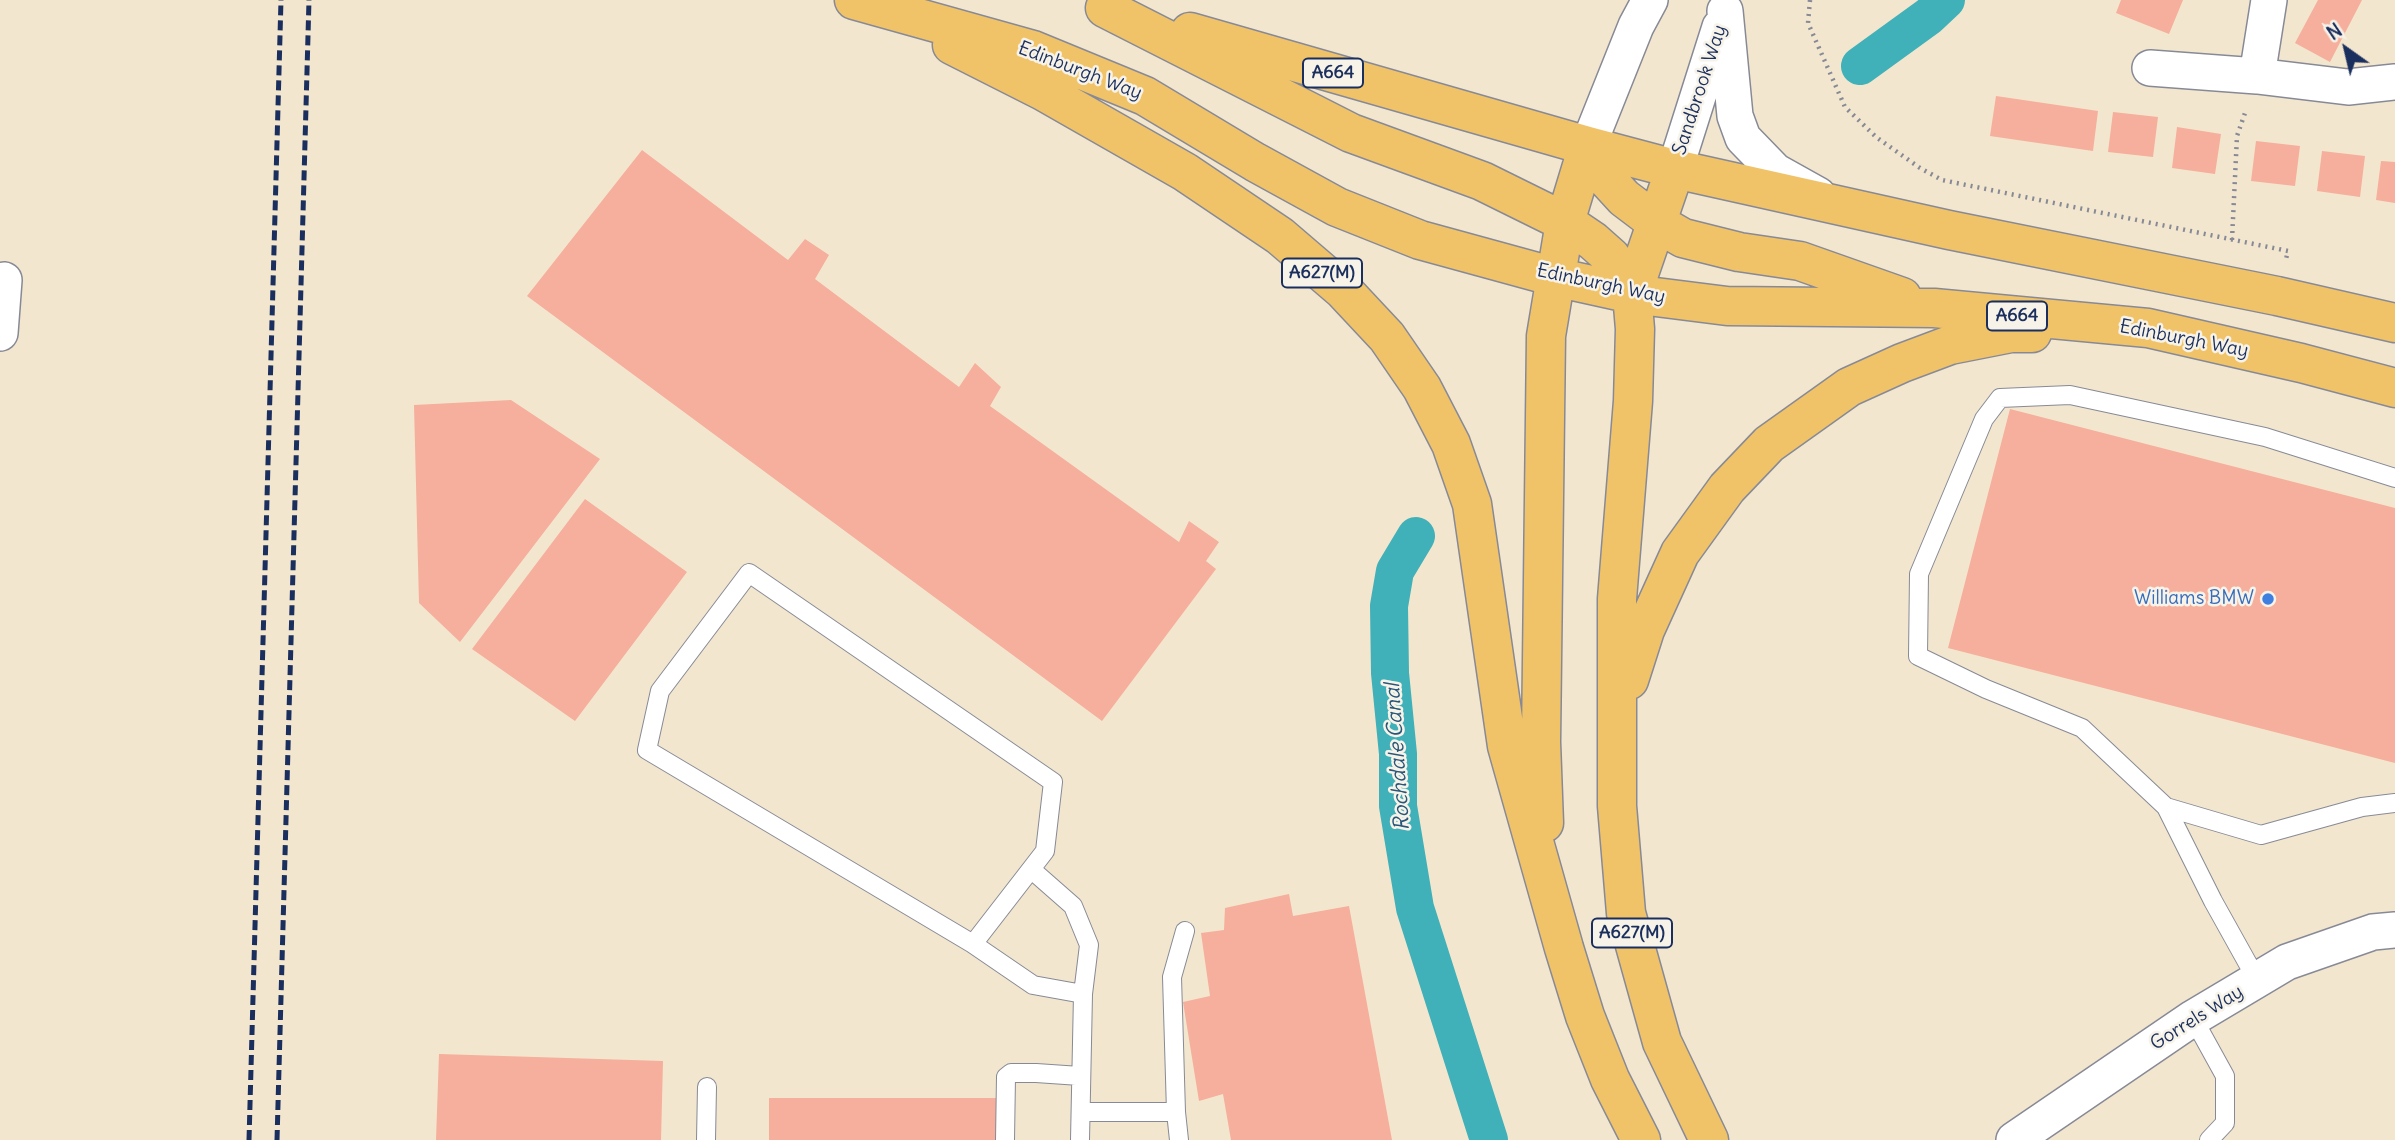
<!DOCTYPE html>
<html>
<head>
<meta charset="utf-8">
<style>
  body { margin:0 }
  #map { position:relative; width:2395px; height:1140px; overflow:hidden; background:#f3e6ce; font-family:Delius,sans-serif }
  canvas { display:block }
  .north { position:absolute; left:2311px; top:14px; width:70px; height:70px; -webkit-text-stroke:5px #f7f3e8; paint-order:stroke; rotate:326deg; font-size:19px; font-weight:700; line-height:28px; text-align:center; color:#1b2f5e }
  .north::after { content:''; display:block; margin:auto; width:24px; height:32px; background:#1b2f5e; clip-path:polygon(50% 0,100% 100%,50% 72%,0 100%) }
</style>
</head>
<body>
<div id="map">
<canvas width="2395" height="1140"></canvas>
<div class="north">N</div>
</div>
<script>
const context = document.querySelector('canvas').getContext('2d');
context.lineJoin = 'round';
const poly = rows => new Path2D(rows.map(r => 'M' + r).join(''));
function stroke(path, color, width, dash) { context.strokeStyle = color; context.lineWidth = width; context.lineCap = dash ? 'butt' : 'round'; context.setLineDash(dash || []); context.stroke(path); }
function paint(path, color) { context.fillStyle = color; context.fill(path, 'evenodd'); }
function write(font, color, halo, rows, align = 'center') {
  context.font = font + ' Delius,sans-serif'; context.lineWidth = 5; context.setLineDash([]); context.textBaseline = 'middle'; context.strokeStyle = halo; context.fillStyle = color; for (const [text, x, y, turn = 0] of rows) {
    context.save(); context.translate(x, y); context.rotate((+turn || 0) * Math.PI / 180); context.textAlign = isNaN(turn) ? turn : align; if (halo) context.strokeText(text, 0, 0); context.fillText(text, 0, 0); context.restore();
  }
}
stroke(poly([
  [1860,66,1929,16,1946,0],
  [1416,536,1395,571,1389,606,1390,673,1398,754,1398,806,1415,908,1489,1140]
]), '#40b0b9', 38);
paint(poly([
  [2121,0,2183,0,2169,34,2116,13],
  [2318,0,2362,0,2330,62,2295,43],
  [1996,96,2098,111,2093,151,1990,136],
  [2113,112,2158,117,2153,157,2108,152],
  [2177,127,2221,134,2215,174,2172,168],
  [2256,141,2300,146,2295,186,2251,181],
  [642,150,788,260,805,239,829,255,815,279,959,387,975,363,1001,387,990,406,1179,542,1189,521,1219,542,1206,561,1216,569,1102,721,527,296],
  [2322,151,2365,156,2360,197,2317,191],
  [2381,161,2395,162,2395,203,2376,200],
  [511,400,600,459,460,642,419,603,414,405],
  [2010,409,2395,508,2395,763,1948,648],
  [585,499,687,572,575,721,472,649],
  [1289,894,1293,916,1349,906,1392,1140,1231,1140,1223,1094,1199,1101,1183,1002,1210,996,1201,933,1224,930,1225,908],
  [439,1054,663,1061,661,1140,436,1140],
  [769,1098,1000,1098,999,1140,769,1140]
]), '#f5af9c');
const lane = poly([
  [2166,807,2261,835,2362,807,2395,803],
  [1032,870,1073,906,1089,945,1083,994,1080,1140],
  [973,944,1045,851,1053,782,749,573,660,691,647,750,973,944,1033,985,1083,994],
  [2257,980,2213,901,2166,807,2082,728,1986,689,1918,656,1919,574,1984,419,2000,398,2070,395,2265,437,2395,478],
  [2193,1018,2225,1076,2225,1123,2209,1140],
  [1081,1112,1176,1112,1172,977,1185,931],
  [1176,1112,1179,1140],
  [706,1140,707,1087],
  [1005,1140,1006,1077,1011,1073,1036,1073,1080,1076]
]);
const street = poly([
  [1725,11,1735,116,1743,138,1775,171,1818,195],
  [2150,68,2257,76,2348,87,2395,82],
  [2257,76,2269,0],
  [1588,146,1636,26,1650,0],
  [1675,169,1720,27],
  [0,333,4,280],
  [2014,1140,2193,1018,2287,962,2373,932,2395,930]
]);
const highway = poly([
  [854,0,1033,50,1145,96,1255,162,1337,207,1420,240,1555,277,1632,294,1727,306,1934,308,2148,328,2301,363,2395,388],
  [1105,8,1351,133,1482,181,1565,222,1593,241,1611,257,1624,275,1632,294,1635,329,1633,401,1617,599,1617,806,1626,913,1662,1042,1709,1140],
  [1190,32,1588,146,1675,169,1949,230,2277,296,2395,323],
  [952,45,1043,91,1185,172,1280,236,1343,290,1387,337,1422,388,1451,444,1472,504,1507,746,1564,948,1585,1016,1610,1079,1641,1140],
  [1588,146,1602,174,1624,198,1657,223,1683,238,1739,252,1800,261,1902,297],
  [1632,294,1675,169],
  [1629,680,1645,630,1680,553,1727,488,1769,444,1849,387,1902,363,1950,345,2011,333,2032,333],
  [1544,823,1541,742,1546,336,1565,222,1588,146]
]);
stroke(lane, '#878a96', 20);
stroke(street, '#878a96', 38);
stroke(highway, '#878a96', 41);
stroke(poly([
  [1810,0,1808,23,1845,107,1876,137,1920,168,1942,180,2288,251,2286,259],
  [2232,240,2237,136,2246,110]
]), '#878a96', 4.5, [2, 5]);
stroke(lane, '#fff', 18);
stroke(street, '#fff', 35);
stroke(highway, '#f1c369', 38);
stroke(poly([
  [249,1140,281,0],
  [277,1140,309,0]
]), '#1b2f5e', 5, [10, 5]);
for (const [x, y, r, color] of [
  [2268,599,7,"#3f7fe0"]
]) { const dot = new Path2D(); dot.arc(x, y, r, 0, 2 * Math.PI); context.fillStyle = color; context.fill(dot); stroke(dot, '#f7f3e8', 2.5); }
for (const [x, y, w] of [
  [1333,73,60],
  [1322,273,80],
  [2017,316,60],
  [1632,933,80]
]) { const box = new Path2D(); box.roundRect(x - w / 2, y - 14.5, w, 29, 5); context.fillStyle = '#f7f3e8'; context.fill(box); stroke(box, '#1b2f5e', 2); }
write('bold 18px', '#1b2f5e', null, [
  ["A664",1333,73],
  ["A627(M)",1322,273],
  ["A664",2017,316],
  ["A627(M)",1632,933]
]);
write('19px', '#1b2f5e', '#f7f3e8', [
  ["Edinburgh Way",1080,71,21],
  ["Sandbrook Way",1700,90,-72],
  ["Edinburgh Way",1601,284,12],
  ["Edinburgh Way",2184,339,11],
  ["Gorrels Way",2197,1018,-32]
]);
write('19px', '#366cbe', '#f7f3e8', [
  ["Williams BMW",2254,599]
], 'right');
write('italic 21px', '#265679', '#f7f3e8', [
  ["Rochdale Canal",1398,757,-94]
]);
</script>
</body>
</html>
